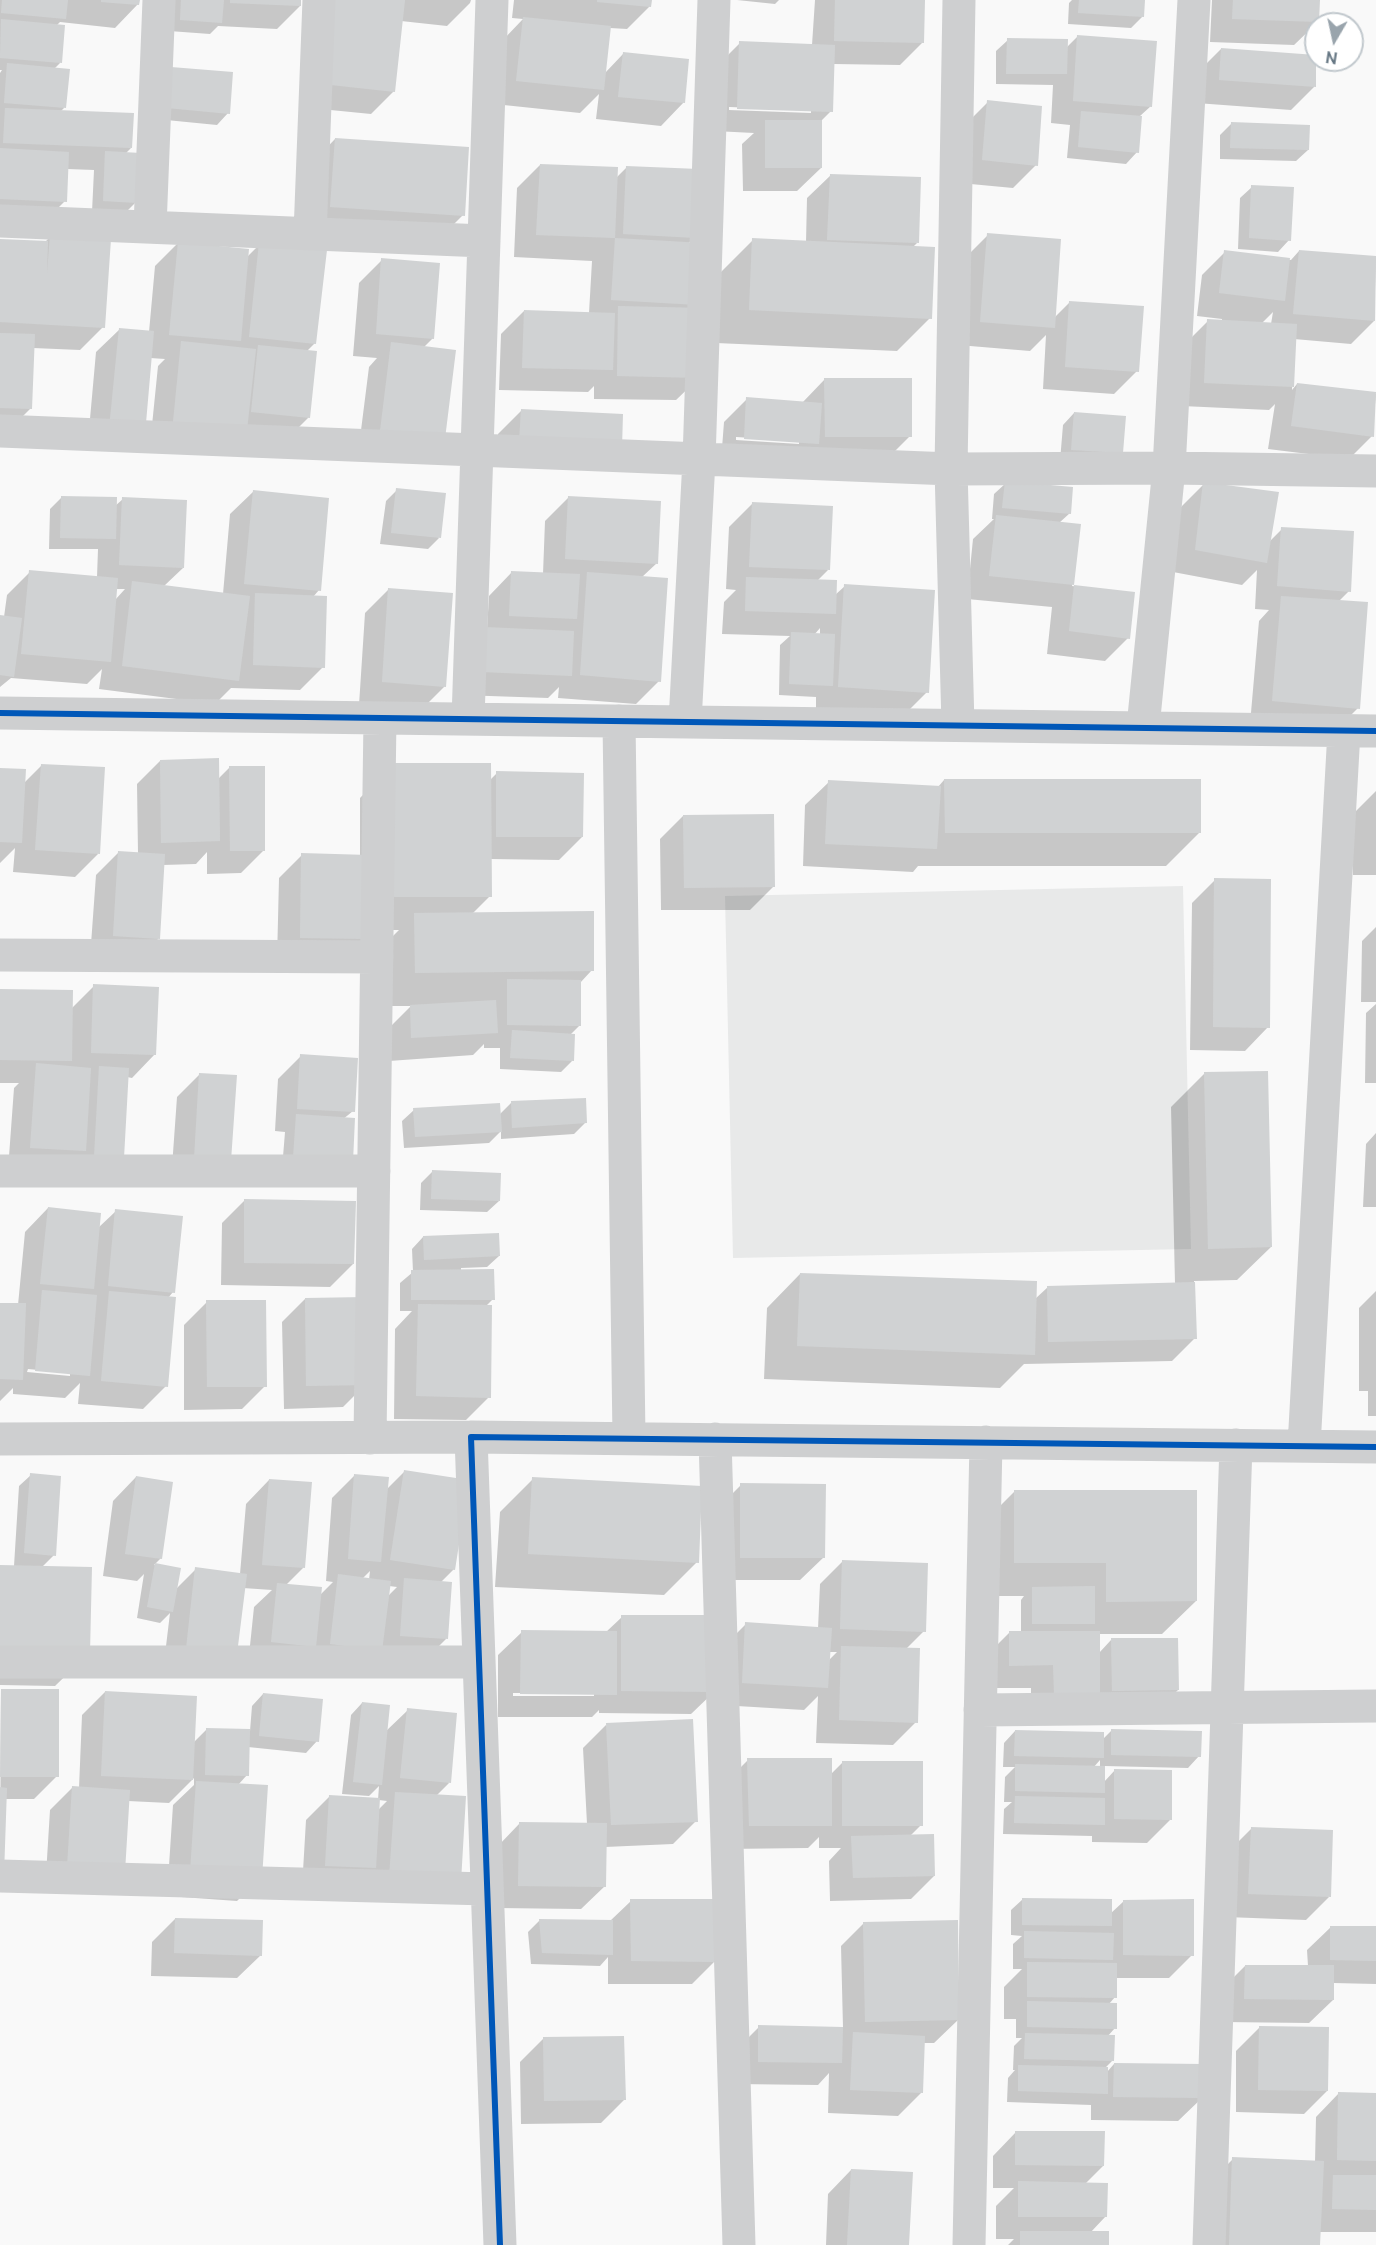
<!DOCTYPE html>
<html>
<head>
<meta charset="utf-8">
<style>
  body { margin:0 }
  #map { position:relative; width:1376px; height:2245px; overflow:hidden; background:#f9f9f9; font-family:Ubuntu,sans-serif }
  canvas { display:block }
  .north { position:absolute; left:1304px; top:12px; width:60px; height:60px; box-sizing:border-box; background:#fff; border:2px solid #c1c8cd; border-radius:50%; rotate:189deg; font-size:16px; font-weight:700; line-height:24px; text-align:center; color:#657683 }
  .north::after { content:''; display:block; margin:auto; width:21px; height:27px; background:#99a4ac; clip-path:polygon(50% 0,100% 100%,50% 72%,0 100%) }
</style>
</head>
<body>
<div id="map">
<canvas width="1376" height="2245"></canvas>
<div class="north">N</div>
</div>
<script>
const context = document.querySelector('canvas').getContext('2d');
context.lineJoin = 'round';
function paint(path, color) { context.fillStyle = color; context.fill(path, 'evenodd'); }
const poly = rows => new Path2D(rows.map(r => 'M' + r).join(''));
function stroke(path, color, width, dash) { context.strokeStyle = color; context.lineWidth = width; context.lineCap = dash ? 'butt' : 'round'; context.setLineDash(dash || []); context.stroke(path); }
paint(poly([
  [1183,886,1191,1249,733,1258,725,896]
]), '#e8e9e9');
paint(poly([
  [0,0,138,0,138,4,115,28,60,22,57,25,60,63,54,69,64,108,60,112,131,148,125,154,136,202,125,213,92,212,94,170,67,169,65,201,42,224,0,222,0,73,2,70,0,70],
  [171,0,300,0,300,6,277,29,218,26,210,34,169,31],
  [310,0,471,0,470,3,447,26,401,21,394,91,371,114,300,107],
  [514,0,651,0,650,6,627,29,610,28,605,73,623,54,684,102,661,126,596,119,599,94,580,113,494,104,501,42,523,19,512,18],
  [737,0,779,0,775,4],
  [815,0,924,0,923,42,900,65,833,64,831,111,820,122,821,168,797,191,743,191,742,144,754,133,714,131,717,66,740,43,812,45],
  [729,107,811,110,811,113,729,110],
  [1072,0,1144,0,1143,16,1131,28,1068,24,1069,3],
  [1212,0,1318,0,1318,22,1294,45,1210,42],
  [1078,36,1151,106,1140,116,1137,152,1126,164,1067,158,1070,125,1051,123,1053,85,996,84,996,51,1008,40,1066,48],
  [1221,49,1316,56,1314,87,1291,110,1196,103,1198,72],
  [160,80,228,113,217,125,156,119],
  [988,102,1036,165,1013,188,960,183,965,125],
  [1232,123,1308,150,1296,161,1220,159,1220,135],
  [335,139,463,215,440,238,308,229,312,163],
  [540,165,616,178,627,167,694,237,688,244,700,377,676,400,594,399,594,386,588,392,499,390,501,334,524,311,589,313,592,261,514,257,517,188],
  [831,175,917,243,913,247,930,318,897,351,716,343,719,274,753,240,806,242,807,198],
  [1252,187,1289,240,1278,252,1238,249,1240,198],
  [988,235,1054,318,1070,302,1137,371,1114,394,1043,389,1046,335,1030,351,958,345,965,258],
  [50,237,103,327,80,350,33,348,31,408,8,431,0,431,0,241,45,242],
  [178,243,247,257,259,245,315,343,307,351,309,417,286,440,150,445,158,366,165,359,150,358,144,422,88,441,96,352,120,329,149,332,155,266],
  [1299,251,1376,258,1374,321,1351,344,1294,339,1292,390,1297,384,1376,394,1372,436,1349,459,1268,449,1275,404,1269,410,1182,406,1185,344,1208,321,1222,322,1222,319,1197,316,1202,275,1225,252,1291,260],
  [1273,312,1271,324,1261,324],
  [382,260,433,338,424,347,454,351,358,454,369,367,377,358,353,356,359,283],
  [825,379,910,436,887,459,721,461,724,422,747,399,802,403],
  [736,437,799,441,799,444,736,440],
  [521,411,622,415,497,466,498,434],
  [1074,413,1122,452,1060,461,1063,425],
  [1006,483,1070,513,1059,523,1080,526,1072,586,1134,593,1128,638,1105,661,1047,654,1052,607,967,599,973,539,994,519,992,519,994,494],
  [1204,484,1269,542,1282,529,1349,591,1338,602,1358,708,1335,731,1250,724,1259,621,1269,610,1255,609,1257,570,1242,585,1173,572,1181,507],
  [397,490,439,538,428,549,380,544,386,501],
  [254,491,319,590,313,597,323,667,300,690,231,688,215,704,99,689,102,669,87,684,11,678,0,687,0,617,4,617,7,595,30,572,97,577,98,549,49,549,50,509,61,498,115,506,123,499,183,568,164,586,223,594,230,514],
  [116,589,125,589,115,600],
  [568,498,657,563,642,577,659,681,636,704,558,698,559,687,548,698,460,695,487,629,489,596,512,572,543,574,545,521],
  [752,504,828,570,817,581,835,595,845,586,927,692,904,715,816,710,816,697,779,695,780,645,790,636,722,634,724,602,736,590,726,589,729,527],
  [820,628,820,635,814,635],
  [388,590,445,686,422,709,359,705,365,613],
  [160,761,218,779,230,767,264,850,241,873,207,874,207,852,196,864,163,865,158,939,135,962,90,958,96,875,119,852,138,854,137,784],
  [393,764,490,780,497,773,582,837,559,860,490,859,490,896,472,914,592,970,580,983,580,1025,570,1035,572,1061,561,1072,500,1069,500,1048,484,1048,484,1044,473,1055,389,1061,387,1030,411,1006,382,1006,381,948,399,930,366,930,366,939,343,962,277,960,279,878,302,855,360,856,360,798],
  [42,765,98,854,75,877,13,872,15,848,0,863,0,769,24,783],
  [944,780,1199,833,1166,866,918,866,913,872,803,866,805,805,829,782,938,787],
  [1376,791,1376,875,1353,875,1353,814],
  [683,816,773,887,750,910,661,910,660,839],
  [1215,880,1268,1027,1245,1051,1190,1050,1192,903],
  [1376,927,1376,1002,1361,1002,1362,941],
  [94,986,155,1054,132,1078,127,1077,123,1158,8,1170,14,1088,19,1083,0,1083,0,990,72,1008],
  [1376,1004,1376,1083,1365,1083,1366,1013],
  [301,1056,353,1111,282,1169,285,1132,275,1131,278,1079],
  [1205,1073,1271,1247,1237,1280,1194,1281,1195,1338,1172,1361,1024,1364,1000,1388,764,1379,767,1308,800,1274,1035,1299,1048,1287,1175,1284,1171,1107],
  [200,1074,229,1161,171,1181,177,1097],
  [511,1103,585,1123,574,1134,501,1139,501,1131,489,1143,404,1148,402,1121,414,1110,499,1115],
  [1376,1133,1376,1207,1363,1207,1366,1144],
  [432,1172,499,1201,487,1212,420,1210,421,1183],
  [245,1200,353,1264,330,1287,221,1285,222,1223],
  [48,1208,98,1228,116,1211,173,1292,168,1298,166,1386,143,1409,78,1404,80,1383,65,1398,13,1394,13,1388,0,1401,0,1304,18,1305,25,1232],
  [28,1369,70,1373,70,1376,27,1372],
  [423,1237,499,1256,487,1267,461,1268,461,1271,493,1299,486,1306,489,1397,466,1420,394,1419,395,1329,412,1311,400,1311,400,1283,413,1272,412,1249],
  [1376,1291,1376,1416,1368,1416,1368,1391,1359,1391,1359,1308],
  [305,1299,366,1384,343,1407,284,1409,282,1322],
  [207,1302,265,1386,242,1409,184,1410,184,1325],
  [404,1472,454,1569,441,1582,446,1639,423,1662,248,1665,254,1607,272,1590,243,1588,163,1671,170,1613,160,1623,137,1618,144,1574,137,1581,103,1576,113,1501,136,1477,161,1558,154,1565,179,1569,176,1589,196,1569,240,1574,246,1504,269,1480,303,1568,286,1585,320,1595,333,1582,326,1581,332,1498,355,1475,386,1490],
  [370,1571,369,1580,362,1579],
  [389,1586,397,1587,387,1597],
  [31,1475,54,1555,42,1567,89,1653,55,1686,0,1685,0,1566,14,1566,19,1486],
  [533,1479,697,1562,664,1595,495,1587,500,1512],
  [741,1485,824,1557,800,1580,717,1580,718,1508],
  [1014,1492,1196,1601,1162,1634,1098,1634,1099,1653,1111,1640,1178,1690,1154,1713,1031,1715,1031,1688,986,1688,986,1656,1009,1633,1021,1633,1021,1600,1024,1596,981,1596,981,1525],
  [843,1561,924,1631,906,1649,916,1722,893,1745,816,1743,818,1696,804,1710,720,1705,723,1647,746,1624,818,1629,820,1584],
  [829,1652,837,1652,828,1661],
  [622,1617,715,1691,691,1714,599,1713,599,1710,592,1717,498,1717,498,1655,522,1632,606,1632],
  [513,1693,594,1693,594,1696,513,1696],
  [1,1690,57,1776,34,1799,5,1799,0,1877],
  [105,1692,194,1742,206,1730,250,1731,252,1706,263,1694,317,1741,306,1753,248,1747,247,1775,238,1785,260,1878,237,1901,167,1896,173,1805,194,1785,194,1778,169,1803,128,1801,45,1891,50,1810,73,1787,79,1788,82,1715],
  [362,1703,385,1732,408,1710,449,1783,436,1796,459,1881,302,1888,306,1820,329,1797,378,1800,379,1786,369,1796,342,1794,351,1715],
  [379,1800,387,1801,378,1810],
  [606,1725,696,1821,673,1844,605,1847,605,1886,581,1909,496,1908,497,1847,520,1823,587,1824,583,1748],
  [1112,1730,1199,1756,1188,1768,1104,1766,1104,1782,1115,1770,1170,1820,1147,1843,1092,1842,1092,1836,1003,1834,1004,1809,1012,1802,1004,1802,1005,1777,1015,1767,1003,1767,1004,1743,1015,1731,1103,1739],
  [1100,1760,1100,1768,1093,1768],
  [748,1760,831,1774,843,1762,921,1825,910,1836,934,1876,911,1899,830,1901,829,1861,841,1848,819,1848,819,1837,808,1848,726,1849,725,1783],
  [1251,1829,1329,1897,1306,1920,1226,1917,1228,1852],
  [1023,1899,1110,1914,1124,1901,1192,1955,1169,1978,1115,1978,1115,1997,1109,2004,1115,2028,1107,2037,1112,2061,1105,2068,1107,2072,1114,2064,1202,2098,1178,2121,1091,2120,1091,2105,1007,2102,1008,2078,1015,2070,1013,2070,1014,2046,1022,2038,1016,2038,1016,2019,1004,2019,1004,1987,1022,1969,1013,1969,1013,1944,1022,1936,1011,1935,1011,1910],
  [631,1901,715,1961,692,1984,608,1984,608,1957,600,1966,531,1964,528,1932,540,1920,610,1921],
  [175,1919,261,1955,237,1978,151,1976,152,1942],
  [864,1923,958,2020,934,2043,923,2043,921,2093,898,2116,828,2113,829,2073,818,2085,735,2084,736,2050,759,2027,843,2028,841,1946],
  [1331,1927,1376,1927,1376,1984,1333,1983,1333,2000,1309,2023,1222,2022,1222,1989,1245,1966,1308,1966,1307,1950],
  [1259,2028,1327,2091,1304,2114,1236,2112,1236,2051],
  [543,2039,624,2100,601,2123,521,2124,520,2062],
  [1339,2093,1376,2094,1376,2232,1319,2232,1318,2245,1207,2245,1210,2182,1233,2159,1315,2162,1316,2117],
  [1016,2132,1103,2166,1085,2184,1106,2216,1090,2233,1108,2245,1008,2245,1014,2239,996,2239,996,2206,1014,2188,993,2188,993,2156],
  [851,2170,908,2245,826,2245,828,2194]
]), '#0003');
paint(poly([
  [2,0,68,0,66,19,1,13],
  [101,0,140,0,139,5,101,2],
  [181,0,224,0,222,23,180,20],
  [230,0,301,0,301,6,230,3],
  [330,0,405,0,395,92,322,84],
  [597,0,652,0,651,7,597,2],
  [835,0,925,0,924,43,834,41],
  [1079,0,1145,0,1144,17,1078,13],
  [1233,0,1320,0,1319,22,1232,19],
  [523,17,611,26,604,90,516,81],
  [1,19,65,25,62,63,0,58],
  [1077,35,1157,41,1152,107,1073,101],
  [1007,38,1068,39,1067,74,1006,74],
  [739,41,835,45,833,112,737,109],
  [1221,48,1316,55,1316,87,1219,80],
  [623,52,689,59,685,103,618,97],
  [7,63,70,69,66,108,4,103],
  [171,67,233,72,230,114,167,108],
  [987,100,1042,106,1038,166,982,160],
  [5,108,134,113,132,148,3,143],
  [1081,111,1142,116,1139,153,1078,147],
  [765,120,822,120,822,168,765,168],
  [1231,122,1310,125,1309,150,1230,148],
  [335,138,469,147,465,216,330,207],
  [0,148,69,152,67,202,0,199],
  [105,151,141,153,138,203,103,201],
  [540,164,618,167,615,238,536,235],
  [626,166,699,169,696,238,623,234],
  [830,174,921,177,919,243,827,240],
  [1251,185,1294,187,1291,241,1249,238],
  [987,233,1061,239,1055,328,980,322],
  [50,235,111,239,105,328,0,322,0,239,48,241,47,274],
  [615,238,703,243,698,305,611,300],
  [752,238,935,247,932,319,749,310],
  [178,242,249,249,241,341,169,335],
  [259,243,327,250,316,344,249,337],
  [1224,250,1290,258,1285,301,1219,293],
  [1299,250,1376,256,1375,321,1293,314],
  [381,258,440,263,434,339,376,334],
  [1069,301,1144,306,1139,372,1065,367],
  [618,306,702,308,701,378,617,376],
  [524,310,615,313,613,370,522,368],
  [1207,319,1297,324,1294,387,1204,383],
  [119,328,154,331,146,423,110,419],
  [0,333,35,334,32,409,0,408],
  [181,341,256,349,247,430,173,422],
  [391,342,456,350,445,439,380,431],
  [258,345,317,351,310,418,251,412],
  [824,378,912,378,912,437,825,437],
  [1297,383,1376,392,1374,437,1291,426],
  [746,397,822,403,819,444,744,439],
  [521,409,623,414,622,448,519,443],
  [1074,412,1126,416,1123,453,1071,450],
  [1005,481,1073,487,1071,514,1002,508],
  [1203,482,1279,492,1267,563,1195,550],
  [396,488,446,493,441,538,391,533],
  [253,490,329,498,321,591,244,584],
  [61,496,117,497,116,539,60,538],
  [568,496,661,501,658,564,565,559],
  [122,497,187,500,184,568,119,565],
  [752,502,833,506,830,570,749,567],
  [996,515,1081,524,1074,585,989,576],
  [1281,527,1354,531,1351,592,1277,586],
  [29,570,118,578,111,662,21,654],
  [511,571,580,574,577,619,509,616],
  [587,572,668,578,661,682,580,675],
  [746,577,837,580,836,614,745,611],
  [132,581,250,596,239,681,122,666],
  [844,584,935,590,929,693,838,687],
  [1074,585,1135,592,1130,639,1069,631],
  [388,588,453,593,446,687,382,682],
  [255,593,327,596,325,668,253,665],
  [1281,596,1368,602,1360,709,1272,701],
  [0,615,22,618,14,677,0,675],
  [484,627,574,631,572,676,482,672],
  [791,632,835,634,833,686,789,684],
  [219,758,220,841,161,843,160,760],
  [393,763,491,763,492,897,393,897],
  [41,764,105,767,100,854,35,850],
  [229,766,265,766,265,851,230,851],
  [0,768,26,769,22,843,0,842],
  [496,771,584,773,583,837,496,837],
  [944,779,1201,779,1201,833,945,833],
  [828,780,941,786,937,849,825,844],
  [774,814,775,887,684,888,683,815],
  [118,851,165,854,160,939,113,936],
  [301,853,369,855,368,939,300,938],
  [1214,878,1271,879,1270,1028,1213,1027],
  [594,911,594,971,415,973,414,913],
  [507,979,581,980,581,1026,507,1025],
  [93,984,159,987,156,1055,91,1053],
  [0,989,73,990,72,1061,0,1060],
  [496,1000,498,1033,411,1038,410,1005],
  [512,1030,575,1034,574,1061,510,1058],
  [300,1054,358,1058,355,1112,297,1109],
  [36,1063,91,1068,86,1151,30,1148],
  [99,1066,129,1068,124,1158,94,1157],
  [1268,1071,1272,1247,1208,1249,1204,1072],
  [199,1073,237,1075,231,1161,194,1159],
  [586,1098,587,1123,512,1128,511,1101],
  [500,1103,502,1132,415,1137,413,1108],
  [296,1114,355,1118,353,1162,293,1158],
  [432,1170,501,1173,500,1201,431,1199],
  [244,1199,356,1201,354,1264,244,1263],
  [48,1207,101,1213,94,1289,40,1284],
  [115,1209,183,1216,175,1293,108,1286],
  [499,1233,500,1256,424,1260,423,1236],
  [494,1269,495,1300,411,1300,411,1270],
  [800,1273,1037,1281,1035,1355,797,1346],
  [1195,1282,1197,1339,1048,1342,1047,1286],
  [42,1290,97,1295,90,1376,35,1371],
  [109,1291,176,1297,168,1387,101,1381],
  [366,1297,368,1385,306,1386,305,1298],
  [206,1300,266,1300,267,1387,207,1387],
  [0,1303,26,1303,23,1380,0,1379],
  [418,1304,492,1305,491,1398,416,1396],
  [404,1470,469,1480,455,1570,390,1560],
  [30,1473,61,1476,56,1556,24,1553],
  [354,1474,389,1477,381,1562,348,1559],
  [136,1476,173,1482,162,1559,125,1554],
  [532,1477,702,1486,699,1563,528,1554],
  [269,1479,312,1482,305,1568,262,1565],
  [740,1483,826,1484,825,1558,740,1558],
  [1014,1490,1197,1490,1197,1601,1106,1602,1106,1563,1014,1563],
  [842,1560,928,1563,926,1632,840,1629],
  [155,1563,181,1568,173,1612,147,1607],
  [0,1565,92,1567,90,1653,0,1651],
  [195,1567,247,1574,237,1654,186,1649],
  [338,1574,391,1581,382,1651,330,1644],
  [404,1578,452,1582,448,1639,400,1636],
  [277,1583,322,1587,316,1647,271,1642],
  [1095,1586,1095,1624,1032,1624,1032,1587],
  [621,1615,716,1615,716,1692,621,1691],
  [745,1622,832,1628,828,1688,742,1683],
  [521,1630,617,1631,617,1695,520,1694],
  [1009,1631,1100,1631,1100,1693,1054,1693,1053,1665,1009,1666],
  [1111,1638,1178,1638,1179,1690,1112,1691],
  [841,1646,920,1648,918,1723,839,1720],
  [1,1689,59,1689,59,1777,0,1777],
  [105,1691,197,1696,193,1780,101,1776],
  [263,1693,323,1699,319,1742,259,1736],
  [362,1702,390,1705,382,1785,353,1782],
  [407,1708,457,1713,451,1783,400,1778],
  [693,1719,698,1822,611,1825,606,1723],
  [206,1728,250,1729,249,1776,205,1775],
  [1111,1729,1202,1731,1201,1757,1111,1755],
  [1015,1730,1104,1732,1104,1758,1014,1756],
  [747,1758,832,1758,832,1826,749,1826],
  [842,1761,923,1761,923,1826,842,1826],
  [1015,1764,1105,1766,1105,1793,1015,1791],
  [1114,1769,1172,1770,1172,1820,1114,1819],
  [196,1781,268,1785,262,1879,190,1873],
  [72,1786,130,1790,125,1872,67,1868],
  [0,1787,7,1788,4,1875,0,1875],
  [395,1792,466,1796,461,1882,389,1878],
  [329,1795,380,1798,376,1868,325,1866],
  [1015,1796,1105,1798,1105,1825,1014,1823],
  [519,1822,607,1823,606,1887,518,1886],
  [1251,1827,1333,1830,1331,1897,1248,1894],
  [934,1834,935,1876,853,1878,851,1836],
  [1022,1898,1112,1899,1112,1926,1022,1925],
  [630,1899,717,1899,717,1962,631,1961],
  [1194,1899,1194,1956,1123,1955,1123,1900],
  [175,1918,263,1920,262,1956,174,1953],
  [539,1919,613,1920,613,1955,542,1953],
  [958,1920,959,2020,865,2022,863,1922],
  [1330,1926,1376,1926,1376,1961,1330,1960],
  [1024,1931,1114,1933,1113,1960,1024,1958],
  [1027,1962,1117,1963,1117,1998,1027,1997],
  [1245,1965,1334,1965,1334,2000,1244,1999],
  [1027,2001,1117,2003,1117,2029,1027,2027],
  [758,2025,843,2027,842,2063,758,2062],
  [1259,2026,1329,2027,1328,2091,1258,2090],
  [853,2032,925,2036,923,2093,850,2090],
  [1025,2033,1115,2035,1114,2061,1024,2059],
  [624,2036,626,2100,544,2101,543,2037],
  [1114,2063,1204,2064,1203,2098,1113,2097],
  [1018,2065,1108,2067,1108,2094,1018,2091],
  [1338,2092,1376,2093,1376,2161,1337,2160],
  [1015,2131,1105,2131,1104,2166,1015,2165],
  [1232,2157,1324,2161,1320,2245,1229,2245],
  [851,2169,913,2172,909,2245,847,2245],
  [1333,2175,1376,2175,1376,2210,1332,2209],
  [1018,2181,1108,2183,1107,2217,1018,2217],
  [1020,2231,1109,2231,1109,2245,1020,2245]
]), '#d0d2d3');
stroke(poly([
  [959,0,951,469,1169,468,1376,471],
  [0,221,484,241],
  [150,227,159,0],
  [310,234,319,0],
  [0,431,951,469,958,725],
  [0,713,1376,731],
  [468,719,492,0],
  [619,721,629,1438],
  [685,722,699,460,714,0],
  [1143,727,1169,468,1194,0],
  [0,955,377,957],
  [0,1171,374,1171],
  [370,1438,380,718],
  [0,1439,471,1437],
  [715,1439,739,2245],
  [1304,1446,1344,731],
  [0,1662,479,1662],
  [980,1710,1376,1706],
  [0,1876,487,1889],
  [500,2245,471,1437,1376,1447],
  [969,2245,986,1442],
  [1209,2245,1236,1445]
]), '#cecfd0', 33);
stroke(poly([
  [0,713,1376,731],
  [500,2245,471,1437,1376,1447]
]), '#0057b8', 6);
</script>
</body>
</html>
